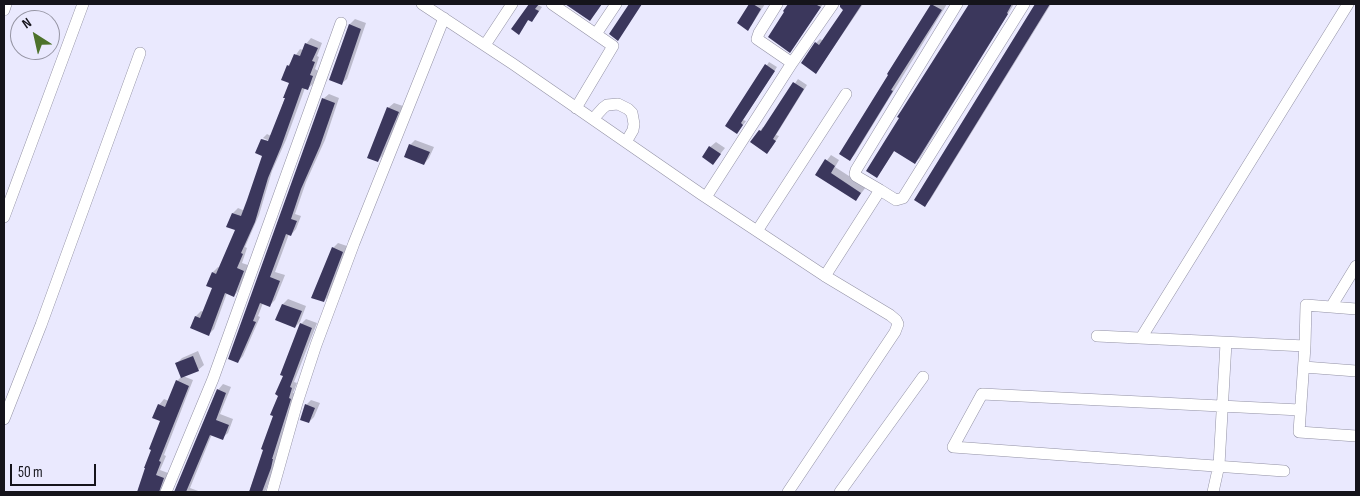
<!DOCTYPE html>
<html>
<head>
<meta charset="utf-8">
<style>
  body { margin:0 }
  #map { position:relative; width:1360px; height:496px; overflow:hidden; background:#eae9fe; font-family:"Sofia Sans Condensed",sans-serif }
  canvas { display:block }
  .frame { position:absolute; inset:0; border:5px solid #15141b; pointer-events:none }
  .north { position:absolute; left:10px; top:10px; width:50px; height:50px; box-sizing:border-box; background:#eae9fe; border:1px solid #9594a3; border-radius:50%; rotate:325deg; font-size:14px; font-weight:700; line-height:20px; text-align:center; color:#15141b }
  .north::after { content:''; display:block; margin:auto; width:18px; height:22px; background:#4d722b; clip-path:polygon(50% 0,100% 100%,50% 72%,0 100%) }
  .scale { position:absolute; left:10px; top:464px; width:86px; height:22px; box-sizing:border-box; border:2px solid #15141b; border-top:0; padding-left:6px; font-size:15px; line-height:18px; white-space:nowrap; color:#15141b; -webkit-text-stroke:4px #eae9fe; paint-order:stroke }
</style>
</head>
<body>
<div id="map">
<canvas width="1360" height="496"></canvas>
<div class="frame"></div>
<div class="north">N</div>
<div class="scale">50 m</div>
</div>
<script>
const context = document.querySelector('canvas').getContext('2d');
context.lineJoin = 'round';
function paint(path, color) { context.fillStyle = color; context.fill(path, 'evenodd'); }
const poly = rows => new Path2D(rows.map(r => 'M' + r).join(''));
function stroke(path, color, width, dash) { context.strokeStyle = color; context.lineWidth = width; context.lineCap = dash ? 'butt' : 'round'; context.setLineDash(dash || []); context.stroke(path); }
paint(poly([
  [530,4,539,4,538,5,542,7,536,16,532,20,529,19,519,33,513,29],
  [751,4,765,4,751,26,739,23],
  [790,4,823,4,793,48,769,37],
  [848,4,863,4,816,73,816,43,820,39,824,41],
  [932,4,947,4,855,154,850,160,890,74,888,73],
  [971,4,1014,4,920,158,914,163,895,150,877,177,901,118,899,116],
  [1037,4,1051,4,930,200,924,205,916,200],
  [355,19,366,23,347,79,341,84,350,24],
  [311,38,322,43,317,56,319,57,315,69,318,71,313,84,307,89,305,88,286,140,272,171,259,215,245,247,247,248,242,263,248,265,239,290,234,296,227,293,214,329,209,334,192,327,196,316,201,311,204,312,214,288,213,272,218,267,220,268,237,230,233,213,238,208,245,211,263,155,262,139,274,143,263,138,267,134,271,136,291,82,288,66,300,49,303,50,306,44],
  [769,62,777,67,743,120,746,121,737,133,727,126],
  [798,79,807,85,776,135,779,136,771,148,760,131,763,127,765,128],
  [329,94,339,98,325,140,306,182,295,214,301,216,296,229,291,235,289,234,275,272,285,275,275,300,269,306,263,303,258,316,260,317,243,356,238,362,323,99],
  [394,103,403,106,383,155,378,161,388,108],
  [415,140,434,147,429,158,424,164,410,145],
  [716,142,725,148,713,163,710,147],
  [831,155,839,160,835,167,866,187,856,200,816,175],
  [338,243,347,246,329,296,324,301,333,248],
  [288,299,306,306,300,322,295,327,277,320,283,304],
  [306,319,317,323,294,382,297,383,293,393,295,393,277,453,278,454,276,462,265,492,249,492,265,449,301,324],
  [198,351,204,365,198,370,183,376,193,380,164,455,166,456,160,470,168,473,167,492,138,492,162,421,159,405,164,399,169,401,177,381,182,376,177,363,182,358],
  [223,384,231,387,220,414,233,419,228,433,222,438,212,434,190,488,201,492,175,492,218,390],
  [311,400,320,403,314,417,309,422,306,405]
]), '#0003');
paint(poly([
  [529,4,539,4,535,9,539,11,532,22,528,20,519,35,511,29],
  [565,4,602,4,590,21],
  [629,4,642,4,618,41,609,34],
  [749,4,753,4,761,9,748,31,737,23],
  [788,4,815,4,821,7,790,53,768,37,784,12,783,11],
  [840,4,862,4,816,74,801,63,815,42,819,45,843,10,840,7],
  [931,4,942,10,891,90,893,91,850,161,839,154,888,75,887,74],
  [969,4,1012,4,1007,13,1008,14,915,164,894,151,877,178,866,171,899,118,897,117,901,111],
  [1035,4,1050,4,925,207,914,200],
  [349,24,361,29,342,85,329,80],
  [305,43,318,48,312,61,315,62,310,75,313,76,308,90,302,88,281,147,268,178,255,222,241,253,243,254,237,268,244,271,234,297,225,293,209,336,190,328,195,316,200,318,212,288,206,286,212,272,216,274,235,230,226,227,232,213,241,216,247,200,262,156,255,153,261,139,268,141,285,98,283,98,289,83,281,80,287,65,289,66,294,54,300,56],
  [765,64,775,71,741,123,743,125,737,134,725,126],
  [793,82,804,89,773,139,776,141,767,154,750,142,759,130,761,131],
  [322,98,335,103,320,146,301,189,291,219,297,221,291,236,286,234,270,277,280,281,270,307,260,303,253,321,256,322,238,363,228,359],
  [387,107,399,112,378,162,367,158],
  [409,144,430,152,424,165,404,157],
  [709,146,721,154,713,165,702,157],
  [825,159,835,166,831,173,861,193,856,201,815,175],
  [332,247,343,252,324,302,311,298],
  [282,304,302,311,295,328,275,320],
  [300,323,312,328,290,387,292,388,289,398,291,399,272,459,273,459,271,468,262,492,249,492,263,450,261,449,273,416,270,415,278,396,275,394,283,376,280,375],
  [193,356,199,371,181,378,175,363],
  [176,380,189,386,159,461,161,462,156,475,164,478,159,492,137,492,145,468,144,468,151,450,149,449,160,421,152,418,158,404,165,407],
  [217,389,226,393,216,420,229,425,223,440,210,435,186,492,174,492],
  [305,404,315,408,309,423,300,420]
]), '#3b375c');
const street = poly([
  [422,4,513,64,701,194,825,276,890,315,896,320,898,324,895,332,788,492],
  [552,4,613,46,576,108],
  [777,4,759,33,757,39,792,63],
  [4,10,6,4],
  [596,34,616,4],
  [485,45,512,4],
  [593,119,603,108,607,105,618,104,628,109,632,113,634,124,633,130,626,142],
  [880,190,896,200,903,198,1024,4],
  [706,197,792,63,833,4],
  [4,217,83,4],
  [757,231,846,94],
  [825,276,880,190,856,176,855,174,856,170,957,4],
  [1331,307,1356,266],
  [1356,309,1306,305,1305,346,1299,432,1356,436],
  [1097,336,1305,346],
  [1141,338,1348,4],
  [1304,367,1356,371],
  [4,419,41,325,140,53],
  [1284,471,953,447,982,394,1300,410],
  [166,492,213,379,341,23],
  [272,492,297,403,316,345,354,243,444,18],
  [840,492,923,377],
  [1213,492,1219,465,1226,343]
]);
stroke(street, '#9291a4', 12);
stroke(street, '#fff', 11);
</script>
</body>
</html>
